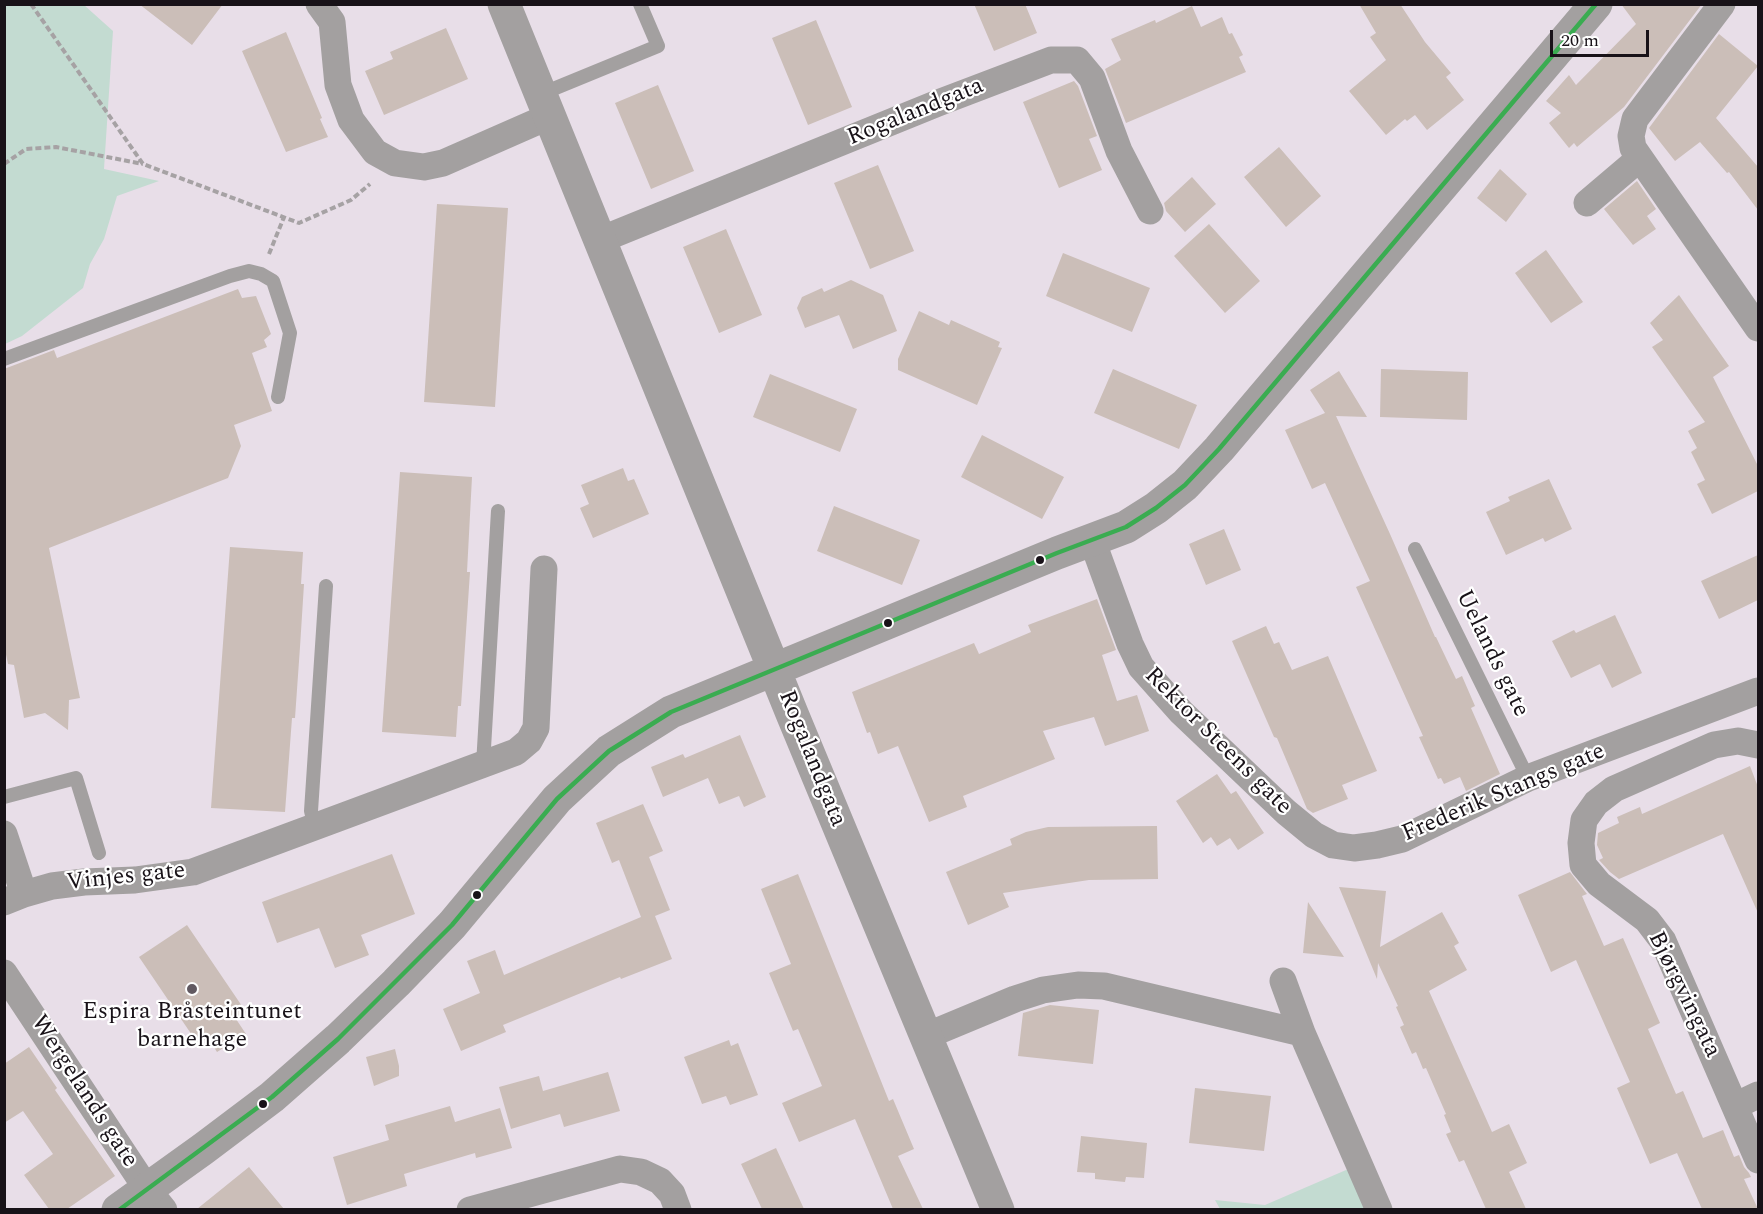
<!DOCTYPE html>
<html>
<head>
<meta charset="utf-8">
<style>
  body { margin:0 }
  #map { position:relative; width:1763px; height:1214px; overflow:hidden; background:#e8dee8; font-family:Spectral,serif }
  canvas { display:block }
  .frame { position:absolute; inset:0; border:6px solid #181218; pointer-events:none }
  .scale { position:absolute; left:1550px; top:30px; width:99px; height:27px; box-sizing:border-box; border:3px solid #181218; border-top:0; padding-left:8px; font-size:18px; line-height:21px; white-space:nowrap; color:#181218; -webkit-text-stroke:4px #fff; paint-order:stroke }
</style>
</head>
<body>
<div id="map">
<canvas width="1763" height="1214"></canvas>
<div class="frame"></div>
<div class="scale">20 m</div>
</div>
<script>
const context = document.querySelector('canvas').getContext('2d');
context.lineJoin = 'round';
function paint(path, color) { context.fillStyle = color; context.fill(path, 'evenodd'); }
const poly = rows => new Path2D(rows.map(r => 'M' + r).join(''));
function stroke(path, color, width, dash) { context.strokeStyle = color; context.lineWidth = width; context.lineCap = dash ? 'butt' : 'round'; context.setLineDash(dash || []); context.stroke(path); }
function write(font, color, halo, rows, align = 'center') {
  context.font = font + ' Spectral,serif'; context.lineWidth = 4.5; context.setLineDash([]); context.textBaseline = 'middle'; context.strokeStyle = halo; context.fillStyle = color; for (const [text, x, y, turn = 0] of rows) {
    context.save(); context.translate(x, y); context.rotate((+turn || 0) * Math.PI / 180); context.textAlign = isNaN(turn) ? turn : align; if (halo) context.strokeText(text, 0, 0); context.fillText(text, 0, 0); context.restore();
  }
}
paint(poly([
  [5,4,84,5,113,31,104,169,159,181,117,196,104,239,90,264,83,288,22,336,5,344],
  [1353,1167,1371,1209,1220,1209,1215,1200,1265,1205]
]), '#c3dbd1');
paint(poly([
  [139,4,223,4,192,45],
  [974,4,1025,4,1037,33,994,51],
  [1359,4,1400,4,1425,42,1451,73,1446,77,1464,100,1427,130,1415,115,1407,121,1405,119,1386,135,1349,91,1386,60,1370,37,1376,33],
  [1621,4,1702,4,1624,107,1577,147,1574,143,1569,148,1549,123,1561,113,1546,101,1569,75,1576,85,1636,24],
  [1192,6,1201,27,1222,17,1229,34,1232,33,1243,55,1239,57,1246,72,1126,123,1105,69,1121,60,1111,39,1155,20,1156,23],
  [816,20,852,107,808,125,772,38],
  [446,28,468,79,384,115,365,71,393,59,390,52],
  [286,32,322,118,320,119,328,137,286,152,242,51],
  [1719,34,1758,66,1716,118,1758,167,1758,210,1729,172,1727,173,1700,142,1675,161,1649,128],
  [1074,81,1078,86,1097,136,1089,139,1102,170,1059,188,1023,102],
  [658,85,694,171,651,189,615,103],
  [1279,147,1321,196,1286,227,1244,177],
  [878,165,914,251,870,269,834,183],
  [1500,169,1527,194,1506,222,1477,198],
  [1192,177,1216,204,1185,232,1166,211,1164,203],
  [1637,181,1656,209,1647,216,1656,229,1633,245,1604,209],
  [437,204,508,208,495,407,424,402],
  [1209,224,1260,281,1225,313,1174,256],
  [726,229,762,315,719,333,683,247],
  [1546,250,1583,302,1551,323,1515,273],
  [1063,253,1150,288,1132,332,1046,296],
  [851,280,883,295,897,331,853,349,839,315,805,328,797,308,802,297,822,288,824,292],
  [238,289,242,298,256,296,271,334,264,340,267,347,252,353,272,411,234,425,241,446,228,478,49,548,80,698,69,700,68,730,45,713,24,718,14,665,8,664,4,645,4,369,54,350,57,358],
  [1679,295,1729,366,1713,377,1758,466,1758,491,1712,514,1697,484,1705,480,1691,452,1697,448,1688,431,1705,422,1652,347,1663,340,1650,323],
  [919,311,949,325,951,320,1000,342,998,347,1002,348,977,405,898,370,898,359],
  [1113,369,1197,405,1179,449,1094,413],
  [1381,369,1468,372,1467,420,1380,417],
  [1339,371,1367,417,1336,416,1390,534,1435,637,1436,637,1456,679,1462,676,1475,706,1471,708,1500,774,1466,791,1460,777,1444,784,1441,778,1438,779,1419,737,1423,736,1356,587,1370,581,1325,483,1312,489,1285,430,1325,413,1310,390],
  [770,374,857,409,840,452,753,417],
  [982,435,1064,477,1042,519,961,477],
  [623,468,628,481,634,479,649,514,593,538,580,508,589,504,581,485],
  [400,472,472,477,467,572,470,572,461,706,458,706,456,737,382,732],
  [1549,479,1572,529,1545,542,1543,538,1506,555,1486,512,1510,501,1508,497],
  [834,506,920,540,902,585,817,551],
  [1224,529,1241,570,1206,585,1189,544],
  [230,547,303,552,301,584,304,584,300,647,295,718,292,718,285,812,211,808],
  [1758,555,1758,600,1719,619,1701,581],
  [1097,599,1116,650,1102,655,1117,701,1137,695,1149,731,1105,746,1094,717,1043,731,1055,759,963,796,967,807,929,822,898,746,878,754,870,732,867,733,852,692,974,643,979,654,1031,632,1028,625],
  [1615,615,1642,673,1612,688,1600,664,1571,678,1552,641,1574,630,1576,633],
  [1266,626,1274,644,1279,642,1292,670,1328,656,1377,771,1342,785,1348,799,1313,813,1307,809,1277,738,1274,737,1232,641],
  [740,735,766,797,744,807,739,796,719,804,708,778,663,797,651,767,683,754,685,758],
  [1750,766,1758,787,1758,913,1723,834,1619,879,1610,872,1599,860,1603,858,1597,845,1598,833,1619,823,1617,817,1640,807,1642,814],
  [1217,774,1231,794,1236,791,1264,833,1238,850,1230,838,1217,846,1211,837,1203,843,1176,801],
  [643,804,663,851,649,857,670,910,655,916,672,959,621,979,620,977,503,1025,506,1032,461,1051,443,1009,480,993,467,961,495,950,504,975,641,917,619,860,612,863,596,823],
  [1157,826,1158,879,1089,880,1003,893,1009,907,968,925,946,872,1012,845,1010,839,1026,832,1048,827],
  [392,854,415,914,361,935,369,955,335,968,319,928,277,943,262,902],
  [1570,872,1587,894,1582,896,1604,946,1623,938,1660,1023,1648,1029,1676,1094,1683,1091,1703,1138,1723,1130,1734,1157,1739,1155,1744,1167,1749,1173,1751,1177,1744,1179,1758,1209,1702,1209,1677,1153,1650,1164,1617,1088,1630,1082,1576,960,1551,972,1518,895],
  [798,874,889,1101,893,1099,914,1149,898,1156,923,1209,893,1209,855,1119,799,1142,782,1103,822,1086,798,1029,793,1031,769,973,791,964,761,889],
  [1339,887,1386,891,1380,947,1442,912,1459,943,1454,946,1467,970,1429,991,1492,1132,1509,1124,1527,1163,1509,1172,1526,1209,1486,1209,1464,1160,1459,1162,1446,1134,1451,1132,1444,1115,1446,1114,1426,1068,1423,1069,1416,1052,1412,1054,1400,1027,1404,1025,1396,1007,1398,1006,1378,963,1377,979],
  [1308,902,1344,957,1303,953],
  [187,925,246,1012,236,1019,246,1034,217,1052,208,1038,198,1044,139,957],
  [1050,1005,1099,1010,1093,1064,1018,1056,1023,1013],
  [729,1040,731,1046,738,1043,758,1095,730,1105,726,1096,702,1104,684,1057],
  [29,1047,57,1088,55,1090,115,1176,67,1209,49,1209,24,1175,53,1154,23,1111,4,1123,4,1064],
  [395,1049,399,1066,399,1076,374,1086,366,1057],
  [608,1072,620,1111,564,1127,560,1114,511,1129,499,1087,539,1076,543,1091],
  [1195,1088,1271,1096,1264,1151,1189,1143],
  [450,1106,455,1122,500,1108,512,1148,476,1158,475,1153,404,1174,407,1186,347,1205,333,1157,389,1140,385,1125],
  [1081,1136,1147,1143,1144,1178,1126,1177,1125,1182,1095,1179,1095,1173,1077,1172],
  [776,1148,804,1209,762,1209,741,1164],
  [249,1167,284,1209,197,1209]
]), '#cbbeb8');
stroke(poly([
  [31,4,143,164,299,223,351,200,370,184],
  [4,164,26,149,56,147,143,164],
  [269,254,284,217]
]), '#a6a2a4', 4, [6, 3]);
stroke(poly([
  [541,94,658,46,640,4],
  [4,359,230,276,249,271,261,274,273,281,290,333,278,397],
  [1415,549,1528,778],
  [483,765,498,511],
  [4,797,76,778,99,853],
  [315,828,311,811,326,586]
]), '#a3a0a0', 14);
stroke(poly([
  [319,4,332,22,338,85,351,120,375,152,395,163,424,167,443,163,550,116],
  [1722,4,1635,119,1631,136,1633,148,1758,328],
  [1587,203,1640,158],
  [600,240,938,103,1051,60,1077,60,1092,78,1119,151,1150,211],
  [1092,540,1130,644,1141,667,1181,712,1286,812,1314,835,1333,845,1354,848,1377,845,1402,839,1528,778,1758,691],
  [1758,745,1738,741,1714,745,1614,789,1596,803,1584,820,1581,843,1583,865,1599,884,1647,920,1663,941,1758,1160],
  [4,834,24,894],
  [4,902,24,894,52,886,84,882,135,880,193,872,516,752,529,741,536,728,544,569],
  [4,973,147,1189,164,1210],
  [1283,981,1302,1033,1379,1210],
  [926,1036,1015,999,1043,990,1078,985,1104,986,1302,1033],
  [1735,1106,1758,1095],
  [470,1210,620,1169,641,1172,660,1181,672,1194,678,1210]
]), '#a3a0a0', 27);
stroke(poly([
  [504,4,793,716,998,1210],
  [118,1210,203,1149,272,1097,338,1039,396,983,452,925,557,799,609,751,671,712,1057,553,1126,527,1156,508,1185,485,1219,449,1596,4]
]), '#a3a0a0', 33);
stroke(poly([
  [119,1210,272,1097,338,1039,452,925,557,799,609,751,671,712,1057,553,1126,527,1156,508,1185,485,1219,449,1596,4]
]), '#3aac51', 4.5);
for (const [x, y, r, color] of [
  [1040,560,5,"#181218"],
  [888,623,5,"#181218"],
  [477,895,5,"#181218"],
  [192,989,6,"#615961"],
  [263,1104,5,"#181218"]
]) { const dot = new Path2D(); dot.arc(x, y, r, 0, 2 * Math.PI); context.fillStyle = color; context.fill(dot); stroke(dot, '#fff', 2); }
write('24px', '#181218', '#fff', [
  ["Rogalandgata",916,113,-22],
  ["Uelands gate",1491,654,64],
  ["Rektor Steens gate",1217,742,45],
  ["Rogalandgata",811,759,68],
  ["Frederik Stangs gate",1504,794,-23],
  ["Vinjes gate",126,878,-6],
  ["Bjørgvingata",1683,995,64],
  ["Wergelands gate",83,1092,57]
]);
write('24px', '#181218', '#fff', [
  ["Espira Bråsteintunet",192,1013],
  ["barnehage",192,1041]
]);
</script>
</body>
</html>
